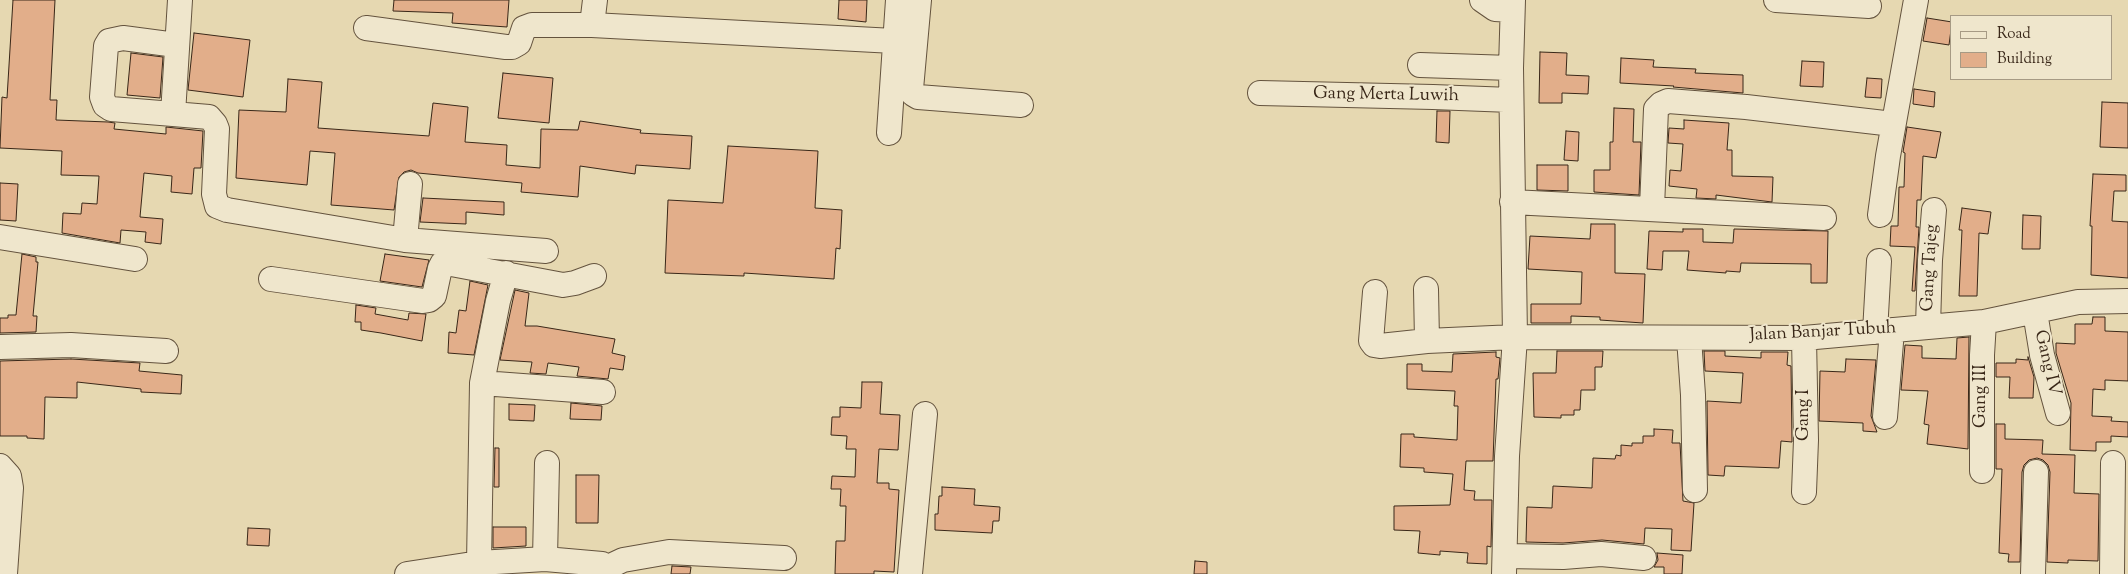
<!DOCTYPE html>
<html>
<head>
<meta charset="utf-8">
<style>
  body { margin:0 }
  #map { position:relative; width:2128px; height:574px; overflow:hidden; background:#e6d8b1; font-family:"Sorts Mill Goudy",serif }
  canvas { display:block }
  .legend { position:absolute; left:1950px; top:15px; width:162px; height:65px; box-sizing:border-box; background:#efe6cc; border:1px solid #a69a84; margin:0; padding:6px 9px; list-style:none; font-size:15px; color:#392718 }
  .legend li { display:flex; align-items:center; gap:10px; height:25px }
  .legend b { width:25px; border:1px solid #a69a84 }
</style>
</head>
<body>
<div id="map">
<canvas width="2128" height="574"></canvas>
<ul class="legend">
<li><b style="height:6px;background:#efe6cc"></b>Road</li>
<li><b style="height:14px;background:#e2ae8a"></b>Building</li>
</ul>
</div>
<script>
const context = document.querySelector('canvas').getContext('2d');
context.lineJoin = 'round';
function paint(path, color) { context.fillStyle = color; context.fill(path, 'evenodd'); }
const poly = rows => new Path2D(rows.map(r => 'M' + r).join(''));
function stroke(path, color, width, dash) { context.strokeStyle = color; context.lineWidth = width; context.lineCap = dash ? 'butt' : 'round'; context.setLineDash(dash || []); context.stroke(path); }
function write(font, color, halo, rows, align = 'center') {
  context.font = font + ' "Sorts Mill Goudy",serif'; context.lineWidth = 4; context.setLineDash([]); context.textBaseline = 'middle'; context.strokeStyle = halo; context.fillStyle = color; for (const [text, x, y, turn = 0] of rows) {
    context.save(); context.translate(x, y); context.rotate((+turn || 0) * Math.PI / 180); context.textAlign = isNaN(turn) ? turn : align; if (halo) context.strokeText(text, 0, 0); context.fillText(text, 0, 0); context.restore();
  }
}
const building = poly([
  [13,0,55,0,50,100,57,100,56,120,108,122,115,123,114,129,166,134,166,127,203,131,201,168,194,168,192,194,171,192,172,176,144,173,140,217,163,219,161,244,145,242,146,232,121,230,120,243,62,233,63,213,81,214,82,203,97,204,99,176,61,175,62,151,0,148,2,97,7,98,13,0],
  [394,0,509,0,507,27,452,23,453,13,393,11,394,0],
  [839,0,867,0,866,22,838,19,839,0],
  [1927,18,1952,22,1949,45,1923,41,1927,18],
  [194,33,250,40,243,97,188,90,194,33],
  [1540,52,1567,53,1566,75,1589,76,1588,94,1562,93,1562,103,1539,103,1540,52],
  [131,53,163,57,160,98,127,95,131,53],
  [1621,58,1654,60,1653,67,1696,69,1695,73,1743,75,1743,93,1673,87,1674,86,1620,83,1621,58],
  [1802,61,1824,62,1823,87,1800,86,1802,61],
  [503,73,553,78,549,123,498,118,503,73],
  [1867,78,1882,79,1881,98,1865,97,1867,78],
  [288,79,322,82,318,128,429,136,433,103,468,107,465,142,507,145,506,165,540,168,541,129,578,130,580,121,641,130,640,133,692,136,690,169,636,165,635,174,580,166,578,197,521,192,522,183,418,173,411,170,404,172,399,177,394,210,331,205,335,153,310,151,307,185,236,178,239,110,286,112,288,79],
  [1914,89,1935,92,1934,107,1913,104,1914,89],
  [2102,102,2128,103,2128,148,2100,147,2102,102],
  [1614,108,1634,109,1633,142,1641,142,1639,195,1594,192,1594,170,1610,170,1610,142,1613,142,1614,108],
  [1437,111,1450,111,1449,143,1436,142,1437,111],
  [1684,120,1729,123,1727,150,1732,150,1732,176,1773,177,1772,202,1716,195,1716,199,1696,198,1697,189,1669,186,1670,170,1681,171,1683,144,1668,143,1669,128,1684,129,1684,120],
  [1907,127,1941,132,1936,158,1923,156,1921,200,1917,200,1916,227,1919,227,1915,291,1912,291,1915,247,1890,246,1891,226,1898,226,1899,187,1904,187,1905,153,1903,152,1907,127],
  [1566,131,1579,132,1578,161,1564,160,1566,131],
  [728,146,818,151,815,208,842,210,840,249,836,248,834,279,744,273,744,276,665,273,668,200,723,203,728,146],
  [1537,165,1568,165,1568,191,1537,190,1537,165],
  [2093,174,2126,175,2126,191,2114,191,2112,221,2128,222,2128,278,2091,275,2092,226,2090,226,2093,174],
  [0,183,18,184,16,221,0,220,0,183],
  [423,198,504,202,504,215,466,212,466,224,420,222,423,198],
  [1962,208,1991,212,1988,234,1979,233,1977,296,1959,296,1962,230,1959,230,1962,208],
  [2023,215,2041,216,2040,249,2022,249,2023,215],
  [1591,224,1615,224,1615,273,1645,274,1643,323,1600,320,1600,317,1571,316,1571,323,1531,323,1531,304,1581,304,1582,272,1528,269,1530,236,1590,239,1591,224],
  [1683,229,1703,229,1703,242,1733,243,1734,229,1828,231,1827,283,1811,283,1811,264,1741,263,1740,272,1726,271,1726,273,1687,270,1689,251,1663,251,1662,270,1647,269,1649,231,1683,232,1683,229],
  [22,254,36,257,36,262,38,262,33,316,37,316,36,332,0,333,0,318,8,318,8,315,16,315,22,254],
  [385,254,429,260,422,287,380,281,385,254],
  [470,281,488,285,474,355,448,353,449,332,456,333,459,310,466,311,470,281],
  [515,290,529,293,525,326,537,326,615,339,612,353,625,356,623,370,610,368,608,379,577,376,579,367,548,363,546,374,530,373,532,362,500,360,515,290],
  [356,305,376,308,375,314,408,320,409,313,426,314,422,341,381,333,361,330,361,322,355,322,356,305],
  [2093,317,2105,317,2105,331,2128,332,2128,381,2105,380,2105,390,2093,389,2092,416,2112,417,2111,421,2128,422,2128,437,2111,436,2111,442,2096,442,2096,451,2070,450,2071,403,2056,353,2056,343,2075,344,2075,324,2092,324,2093,317],
  [1969,337,1968,449,1927,444,1929,425,1924,424,1928,391,1901,390,1905,345,1922,346,1922,358,1956,359,1957,338,1969,337],
  [1557,351,1603,351,1602,367,1595,367,1595,390,1581,390,1580,410,1574,410,1574,415,1561,415,1561,418,1534,417,1533,373,1556,373,1557,351],
  [1704,351,1725,351,1725,356,1761,358,1761,352,1788,352,1787,365,1791,366,1792,442,1781,441,1779,468,1725,466,1724,476,1708,475,1707,401,1741,403,1743,373,1705,371,1704,351],
  [1496,352,1496,357,1500,358,1498,379,1496,379,1493,461,1466,461,1464,490,1475,491,1474,500,1492,500,1491,547,1487,546,1487,564,1467,563,1468,553,1440,551,1440,555,1418,553,1420,531,1394,530,1394,506,1450,505,1453,474,1424,472,1424,468,1400,467,1401,434,1414,434,1414,437,1457,440,1458,406,1454,406,1455,391,1407,389,1407,364,1422,364,1422,371,1452,372,1453,354,1496,352],
  [2028,357,2034,377,2033,398,2009,398,2010,377,1996,377,1996,363,2016,363,2016,359,2028,360,2028,357],
  [71,359,140,363,139,371,182,375,181,394,141,392,141,389,77,382,77,398,45,397,44,439,27,438,27,436,0,436,0,361,71,359],
  [1846,359,1876,360,1871,416,1877,432,1863,431,1863,423,1819,421,1820,371,1845,372,1846,359],
  [862,382,882,382,880,414,900,415,898,450,879,449,877,483,889,483,889,489,899,490,894,572,874,571,874,574,835,574,836,541,845,541,846,506,840,506,841,489,831,489,832,476,855,477,856,449,846,449,847,436,831,435,832,417,840,417,840,407,861,408,862,382],
  [571,403,602,406,601,420,570,419,571,403],
  [509,404,535,405,534,421,509,420,509,404],
  [1996,424,2005,424,2005,439,2043,440,2042,454,2075,455,2074,493,2099,494,2098,561,2068,560,2068,563,2047,562,2050,472,2048,465,2043,460,2037,458,2029,460,2024,465,2022,472,2020,562,2008,562,2009,554,1999,553,2002,469,1996,469,1996,424],
  [1654,429,1673,430,1672,443,1680,443,1683,501,1694,503,1691,551,1671,550,1672,529,1645,528,1644,544,1602,540,1563,543,1526,542,1527,507,1552,508,1553,486,1592,488,1593,458,1615,459,1616,455,1621,456,1621,445,1632,446,1632,443,1643,443,1643,436,1654,436,1654,429],
  [495,448,499,448,499,487,494,487,495,448],
  [576,475,599,475,598,523,576,523,576,475],
  [942,487,975,489,974,505,1000,507,999,521,993,521,992,533,935,530,935,514,938,514,939,496,942,496,942,487],
  [493,527,526,527,526,546,493,548,493,527],
  [248,528,270,529,269,546,247,545,248,528],
  [1657,553,1683,555,1682,574,1664,574,1664,567,1654,567,1658,560,1657,553],
  [1195,561,1207,562,1207,574,1194,574,1195,561],
  [672,566,691,567,690,574,671,574,672,566]
]);
paint(building, '#e2ae8a');
stroke(building, '#392718', 1);
const minor = poly([
  [180,0,173,114,209,117,215,124,217,129,214,194,217,206,227,210,405,240,546,251],
  [919,0,911,89,913,94,918,97,1021,105],
  [1482,0,1495,9,1512,10],
  [1776,0,1869,6],
  [592,25,595,0],
  [366,28,506,47,512,47,519,43,524,28,532,25,592,25,894,41],
  [1420,65,1511,68],
  [1260,93,1433,97,1511,100],
  [173,114,111,109,105,105,102,97,106,46,109,41,123,38,176,45],
  [889,133,898,0],
  [1512,202,1824,218],
  [1652,208,1656,109,1661,104,1668,101,1746,107,1893,124],
  [1880,215,1888,156,1916,0],
  [0,237,135,259],
  [405,240,410,184],
  [271,279,423,301,429,300,434,296,440,268,442,264,446,263,563,285,575,283,594,276],
  [1426,289,1427,341],
  [1375,292,1371,341,1374,345,1380,346,1427,341,1515,337,1804,338,1984,322,2078,302,2128,301],
  [2035,312,2042,355,2058,413],
  [1928,326,1930,260,1934,210],
  [1875,332,1879,261],
  [1689,338,1693,395,1695,490],
  [0,347,71,345,166,351],
  [482,383,603,392],
  [1885,417,1892,330],
  [0,466,9,476,11,488,5,574],
  [1982,471,1982,355,1984,322],
  [1804,492,1806,440,1804,338],
  [1505,556,1563,557,1601,554,1644,558],
  [545,559,547,463],
  [479,563,482,383,498,301,506,273],
  [606,568,623,560,669,552,784,558],
  [407,574,479,563,545,559,602,564,609,574],
  [910,574,925,414],
  [1504,574,1507,456,1515,337,1511,68,1513,0],
  [2033,574,2036,472],
  [2112,574,2113,463]
]);
stroke(minor, '#64533e', 26);
stroke(minor, '#efe6cc', 24);
write('18px', '#392718', '#efe6cc', [
  ["Gang Merta Luwih",1386,96,1],
  ["Gang Tajeg",1931,268,-87],
  ["Jalan Banjar Tubuh",1823,333,-3],
  ["Gang IV",2046,363,77],
  ["Gang III",1982,396,-90],
  ["Gang I",1805,415,-90]
]);
</script>
</body>
</html>
